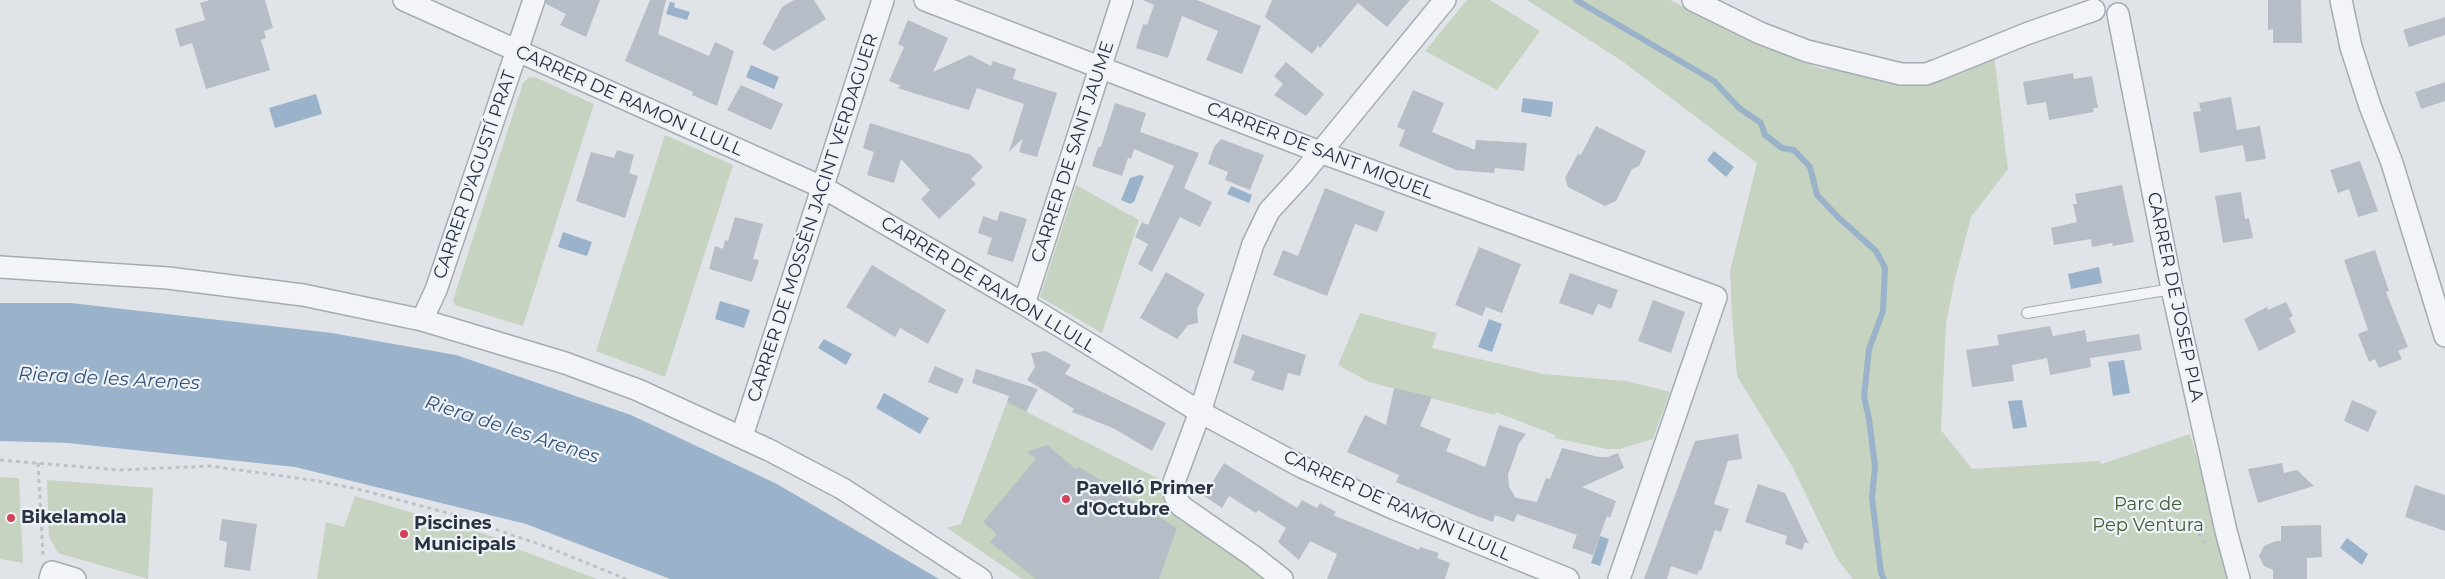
<!DOCTYPE html>
<html>
<head>
<meta charset="utf-8">
<style>
  body { margin:0 }
  canvas { display:block; background:#e0e4e9 }
</style>
</head>
<body>
<canvas width="2445" height="579"></canvas>
<script>
const context = document.querySelector('canvas').getContext('2d');
context.lineJoin = 'round';
function paint(path, color) { context.fillStyle = color; context.fill(path, 'evenodd'); }
const poly = rows => new Path2D(rows.map(r => 'M' + r).join(''));
function stroke(path, color, width, dash) { context.strokeStyle = color; context.lineWidth = width; context.lineCap = dash ? 'butt' : 'round'; context.setLineDash(dash || []); context.stroke(path); }
function write(font, color, halo, rows, align = 'center') {
  context.font = font + ' Montserrat,sans-serif'; context.lineWidth = 4.5; context.setLineDash([]); context.textBaseline = 'middle'; context.strokeStyle = halo; context.fillStyle = color; for (const [text, x, y, turn = 0] of rows) {
    context.save(); context.translate(x, y); context.rotate((+turn || 0) * Math.PI / 180); context.textAlign = isNaN(turn) ? turn : align; if (halo) context.strokeText(text, 0, 0); context.fillText(text, 0, 0); context.restore();
  }
}
paint(poly([
  [1467,0,1490,0,1540,31,1497,90,1425,51],
  [1527,0,1670,0,1759,45,1822,69,1896,70,1993,47,2008,169,1971,217,1954,283,1946,324,1941,430,1972,469,2100,461,2102,464,2190,434,2232,579,1853,579,1837,559,1792,466,1737,376,1732,316,1730,271,1757,163,1622,61],
  [529,77,537,78,594,104,523,326,455,305,453,300,523,83],
  [665,135,733,165,665,377,596,351],
  [1076,185,1139,220,1102,333,1040,297],
  [1360,313,1437,333,1432,348,1544,374,1626,381,1670,392,1653,439,1619,449,1607,449,1554,438,1555,435,1496,412,1495,415,1369,382,1338,365],
  [1007,402,1161,480,1159,487,1176,517,1254,567,1268,579,1022,579,947,528,961,524],
  [0,477,19,478,23,563,0,559],
  [47,480,153,488,148,579,58,553,49,537],
  [355,496,505,540,507,545,597,579,317,579,326,522,344,527]
]), '#c6d3c0');
paint(poly([
  [670,2,675,3,674,7,690,12,687,20,666,14],
  [751,65,779,77,774,89,746,77],
  [316,94,322,114,275,128,269,108],
  [1523,98,1553,102,1551,117,1521,112],
  [1714,151,1734,167,1726,177,1707,160],
  [1140,175,1144,176,1134,202,1130,204,1121,200,1130,178],
  [1231,186,1252,195,1249,203,1227,194],
  [563,232,592,242,587,256,558,247],
  [2099,267,2102,283,2071,289,2068,274],
  [720,301,750,310,744,328,715,319],
  [0,303,71,303,332,333,456,355,631,415,777,484,939,579,670,579,526,524,295,467,68,443,0,441],
  [1489,319,1502,324,1492,352,1478,347],
  [824,339,852,354,846,365,818,348],
  [2124,360,2130,393,2113,396,2108,362],
  [884,393,929,418,920,434,876,408],
  [2022,400,2027,427,2013,429,2008,401],
  [1600,536,1609,539,1600,566,1591,563],
  [2347,538,2368,554,2362,565,2340,548]
]), '#9ab2ca');
stroke(poly([
  [1576,0,1714,81,1739,108,1761,123,1765,135,1782,148,1794,150,1810,167,1817,195,1840,219,1876,251,1885,268,1883,311,1869,349,1864,397,1869,419,1875,466,1872,498,1881,573,1884,579]
]), '#9ab2ca', 6);
paint(poly([
  [210,0,265,0,273,28,264,31,266,38,261,40,270,70,206,89,192,43,180,47,175,29,205,20,200,3],
  [546,0,600,0,586,37,560,25,566,14,546,4],
  [650,0,666,0,658,34,709,56,715,42,734,51,717,106,692,95,693,92,625,61],
  [794,0,814,0,826,19,774,51,762,44,782,7],
  [1143,0,1197,0,1261,26,1242,74,1206,60,1218,31,1182,16,1168,58,1136,48,1143,24,1147,25,1154,5],
  [1272,0,1410,0,1387,27,1358,3,1320,48,1318,46,1312,54,1265,17],
  [2268,0,2301,0,2302,43,2273,43,2273,29,2268,30],
  [2445,17,2445,35,2409,47,2403,30],
  [908,20,948,38,933,72,970,55,991,66,993,61,1016,69,1013,79,1057,93,1037,157,1019,152,1023,138,1009,152,1024,104,977,88,969,110,897,88,901,86,889,81,904,47,898,44],
  [1286,62,1324,94,1306,116,1274,95,1283,84,1274,76],
  [2073,73,2074,79,2092,76,2098,108,2093,108,2094,112,2049,120,2046,102,2027,105,2023,82],
  [2445,82,2445,101,2421,109,2415,92],
  [741,85,783,104,771,130,727,110],
  [1413,90,1444,103,1432,132,1475,150,1476,140,1527,143,1524,171,1495,168,1494,173,1456,170,1399,146,1405,130,1397,127],
  [2231,97,2237,130,2260,126,2266,159,2246,162,2243,145,2200,153,2193,112,2201,111,2199,103],
  [1115,103,1146,113,1140,132,1199,153,1184,188,1212,202,1200,227,1180,217,1152,272,1138,264,1148,244,1135,237,1142,222,1148,225,1174,166,1134,149,1131,159,1128,158,1122,176,1092,166,1098,147,1101,147],
  [870,123,971,155,983,167,971,179,976,184,939,219,921,199,930,190,901,159,894,183,867,175,874,152,863,148],
  [1596,126,1646,151,1639,166,1632,169,1616,201,1605,206,1568,187,1565,178,1578,154,1581,155],
  [1221,139,1264,155,1250,190,1225,180,1228,172,1208,164,1214,147],
  [617,150,634,155,629,173,638,176,625,218,576,201,591,152,614,158],
  [2360,161,2378,211,2358,217,2349,189,2338,193,2330,170],
  [2122,185,2134,242,2113,246,2112,243,2092,247,2091,239,2054,245,2051,228,2077,222,2073,204,2077,204,2075,194],
  [1325,188,1385,212,1377,232,1355,224,1327,296,1273,275,1283,250,1298,256],
  [2241,192,2245,219,2249,218,2253,238,2223,243,2215,196],
  [1000,211,1027,219,1013,262,987,254,992,238,978,233,983,216,997,221],
  [735,217,763,224,753,259,759,260,752,282,709,269,715,246,723,249,725,240,728,241],
  [1479,247,1521,264,1502,313,1486,307,1482,316,1455,305],
  [2375,250,2389,291,2386,292,2408,347,2398,351,2402,359,2379,368,2375,359,2369,362,2358,334,2368,330,2344,260],
  [872,265,946,310,928,344,900,328,895,337,846,307],
  [1166,272,1205,294,1197,309,1198,323,1188,325,1177,339,1140,318],
  [1570,273,1618,290,1611,309,1598,304,1593,315,1559,303],
  [1653,300,1685,312,1671,353,1638,341],
  [2286,302,2293,316,2289,318,2296,332,2259,351,2244,319,2267,307,2268,310],
  [2050,326,2053,336,2085,330,2087,342,2139,334,2142,350,2090,358,2091,367,2050,375,2047,358,2012,365,2014,381,1972,387,1966,350,1999,345,1997,335],
  [1242,334,1306,355,1300,376,1288,373,1283,391,1251,380,1255,371,1233,363],
  [1046,351,1071,365,1065,374,1166,423,1152,451,1113,428,1072,412,1074,409,1027,380,1035,367,1031,353],
  [935,366,964,379,957,394,928,382],
  [976,369,1038,389,1026,412,1007,402,1009,396,972,383],
  [1394,388,1432,397,1420,426,1451,439,1446,451,1485,467,1499,425,1526,434,1519,443,1508,475,1509,487,1516,498,1537,502,1546,478,1550,479,1562,448,1599,457,1608,457,1618,453,1624,468,1582,487,1616,501,1610,518,1607,516,1593,555,1572,548,1577,535,1517,514,1514,522,1495,515,1493,522,1474,515,1396,482,1399,475,1347,452,1365,415,1386,425],
  [2352,400,2377,411,2368,432,2344,421],
  [1738,434,1742,459,1728,461,1714,504,1729,509,1721,532,1715,530,1701,571,1699,570,1697,575,1671,566,1667,579,1644,579,1695,441],
  [1047,445,1076,469,1079,467,1177,528,1159,579,1036,579,990,542,997,534,983,522,1036,459,1027,452],
  [1224,463,1297,508,1302,500,1317,508,1320,503,1336,512,1333,515,1419,550,1420,547,1439,553,1437,558,1450,563,1445,579,1327,579,1337,554,1310,541,1299,560,1278,542,1286,528,1258,510,1256,513,1229,496,1222,508,1204,496],
  [2282,463,2284,473,2297,470,2314,486,2258,503,2248,469],
  [1758,484,1785,493,1809,544,1805,542,1802,550,1785,544,1787,536,1745,522],
  [2415,485,2445,495,2445,531,2405,517],
  [222,519,257,524,250,571,224,567,227,542,219,540],
  [2321,525,2322,557,2307,558,2307,579,2273,579,2273,570,2264,566,2259,556,2264,546,2276,541,2281,541,2281,526]
]), '#b7bdc6');
const lane = poly([
  [2027,313,2172,289]
]);
const street = poly([
  [404,0,824,188,1024,304,1200,412,1302,467,1395,509,1568,579],
  [925,0,1320,152,1716,297,1619,579],
  [1693,0,1760,33,1807,51,1901,74,1926,74,1937,70,2026,34,2094,10],
  [2341,0,2351,47,2370,106,2392,163,2445,336],
  [2118,14,2172,289,2226,531,2239,579],
  [0,267,168,278,303,295,422,320,565,363,638,390,769,450,843,489,981,579],
  [1024,304,1122,0],
  [422,320,436,290,534,0],
  [742,436,883,0],
  [50,579,52,572,75,579],
  [1282,579,1253,556,1181,506,1175,496,1174,482,1200,412,1253,244,1269,211,1301,176,1445,0]
]);
stroke(lane, '#a5abb3', 12);
stroke(street, '#a5abb3', 24);
stroke(poly([
  [0,460,120,470,210,466,318,481,362,490,451,514,550,548,626,579],
  [38,463,43,555],
  [2195,526,2207,547]
]), '#bdc2c8', 3, [4, 4]);
stroke(lane, '#f2f4f7', 10);
stroke(street, '#f2f4f7', 21);
for (const [x, y, r, color] of [
  [1066,499,5,"#d1425b"],
  [11,518,5,"#d1425b"],
  [404,534,5,"#d1425b"]
]) { const dot = new Path2D(); dot.arc(x, y, r, 0, 2 * Math.PI); context.fillStyle = color; context.fill(dot); stroke(dot, '#eff2f6', 2); }
write('18px', '#283241', '#eff2f6', [
  ["CARRER DE RAMON LLULL",629,101,24],
  ["CARRER DE SANT MIQUEL",1320,151,21],
  ["CARRER DE SANT JAUME",1073,152,-72],
  ["CARRER D'AGUSTÍ PRAT",475,175,-71],
  ["CARRER DE MOSSÈN JACINT VERDAGUER",813,218,-72],
  ["CARRER DE RAMON LLULL",988,285,31],
  ["CARRER DE JOSEP PLA",2175,297,78],
  ["CARRER DE RAMON LLULL",1397,506,24]
]);
write('bold 18px', '#283241', '#eff2f6', [
  ["Pavelló Primer",1076,489],
  ["d'Octubre",1076,510],
  ["Bikelamola",21,518],
  ["Piscines",414,524],
  ["Municipals",414,545]
], 'left');
write('18px', '#3e5d35', '#eff2f6', [
  ["Parc de",2148,505],
  ["Pep Ventura",2148,526]
]);
write('italic 19px', '#315276', '#eff2f6', [
  ["Riera de les Arenes",109,379,3],
  ["Riera de les Arenes",512,430,18]
]);
</script>
</body>
</html>
